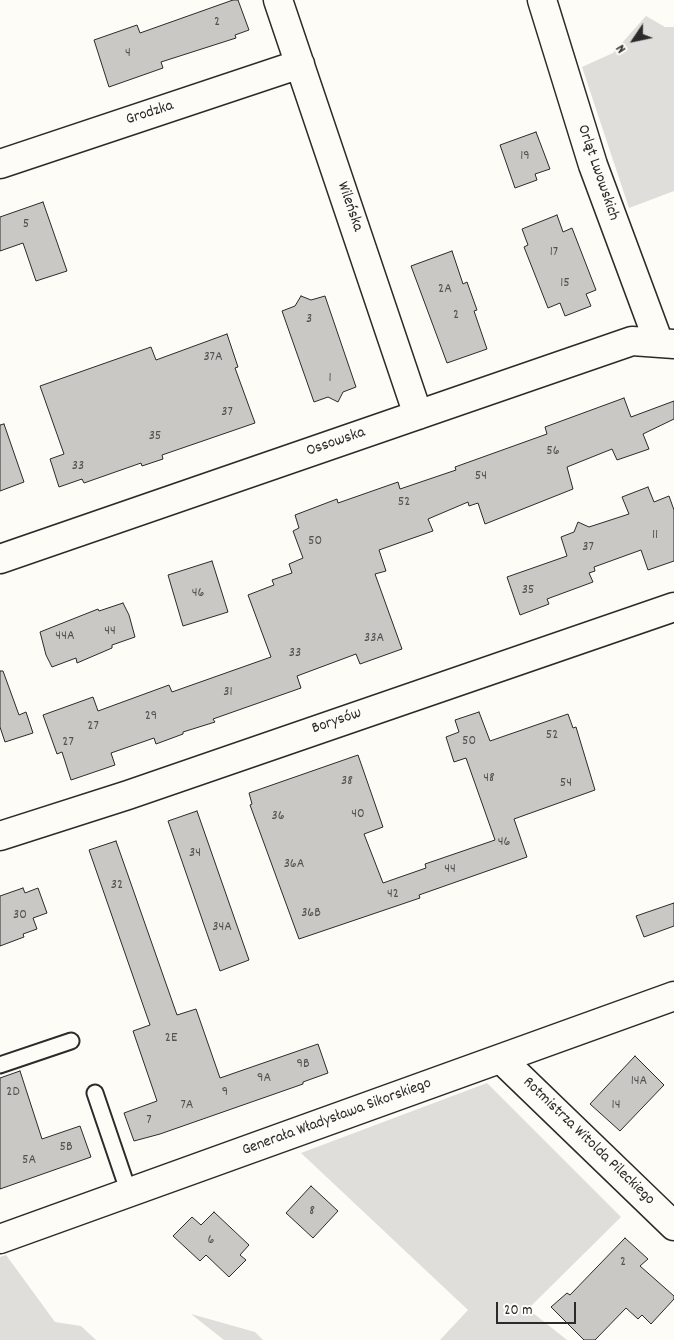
<!DOCTYPE html>
<html>
<head>
<meta charset="utf-8">
<style>
  body { margin:0 }
  #map { position:relative; width:674px; height:1340px; overflow:hidden; background:#fdfcf7; font-family:Dekko,sans-serif }
  canvas { display:block }
  .north { position:absolute; left:609px; top:15px; width:50px; height:50px; -webkit-text-stroke:4px #fdfcf7; paint-order:stroke; rotate:236deg; font-size:14px; font-weight:700; line-height:20px; text-align:center; color:#2b2b2b }
  .north::after { content:''; display:block; margin:auto; width:18px; height:22px; background:#2b2b2b; clip-path:polygon(50% 0,100% 100%,50% 72%,0 100%) }
  .scale { position:absolute; left:496px; top:1302px; width:80px; height:22px; box-sizing:border-box; border:2px solid #2b2b2b; border-top:0; padding-left:6px; font-size:15px; line-height:18px; white-space:nowrap; color:#2b2b2b; -webkit-text-stroke:4px #fdfcf7; paint-order:stroke }
</style>
</head>
<body>
<div id="map">
<canvas width="674" height="1340"></canvas>
<div class="north">N</div>
<div class="scale">20 m</div>
</div>
<script>
const context = document.querySelector('canvas').getContext('2d');
context.lineJoin = 'round';
function paint(path, color) { context.fillStyle = color; context.fill(path, 'evenodd'); }
const poly = rows => new Path2D(rows.map(r => 'M' + r).join(''));
function stroke(path, color, width, dash) { context.strokeStyle = color; context.lineWidth = width; context.lineCap = dash ? 'butt' : 'round'; context.setLineDash(dash || []); context.stroke(path); }
function write(font, color, halo, rows, align = 'center') {
  context.font = font + ' Dekko,sans-serif'; context.lineWidth = 4.5; context.setLineDash([]); context.textBaseline = 'middle'; context.strokeStyle = halo; context.fillStyle = color; for (const [text, x, y, turn = 0] of rows) {
    context.save(); context.translate(x, y); context.rotate((+turn || 0) * Math.PI / 180); context.textAlign = isNaN(turn) ? turn : align; if (halo) context.strokeText(text, 0, 0); context.fillText(text, 0, 0); context.restore();
  }
}
paint(poly([
  [646,16,665,27,674,27,674,191,629,208,582,67,613,53],
  [487,1083,621,1217,528,1309,567,1340,440,1340,468,1310,301,1153],
  [6,1255,55,1322,81,1326,96,1340,0,1340,0,1257],
  [191,1314,255,1332,263,1340,224,1340]
]), '#dfdeda');
const building = poly([
  [233,0,238,0,249,30,235,35,236,38,161,62,163,68,109,87,94,40,137,25,140,33,233,0],
  [536,132,550,169,535,174,537,180,515,188,500,145,536,132],
  [43,202,67,271,36,281,23,243,0,251,0,217,43,202],
  [557,215,563,232,572,228,596,290,586,294,591,306,565,316,560,303,548,308,524,247,528,245,522,229,557,215],
  [452,251,463,284,467,282,477,310,474,311,487,349,447,363,411,266,452,251],
  [301,296,311,300,325,296,356,387,343,392,338,402,328,397,314,402,282,311,295,306,301,296],
  [227,334,238,367,235,368,255,423,162,455,163,459,142,466,141,463,84,483,82,479,59,487,50,459,64,454,40,386,151,347,156,360,227,334],
  [624,398,631,417,674,401,674,419,643,434,649,449,617,460,612,449,567,467,573,489,485,524,478,503,469,506,468,502,428,519,433,531,379,550,386,571,375,574,402,649,360,664,356,654,297,676,301,688,213,719,215,722,183,732,183,734,156,744,154,738,111,753,115,765,71,780,62,752,57,754,43,715,93,697,98,711,169,685,172,692,271,657,248,595,274,585,272,580,292,573,289,564,303,558,293,531,299,528,295,515,337,499,338,503,398,482,400,489,456,470,455,467,547,434,545,427,624,398],
  [4,424,24,482,0,491,0,425,4,424],
  [648,487,654,502,669,496,674,510,674,561,648,570,641,550,594,567,595,571,589,573,593,582,547,599,549,604,520,615,507,577,567,556,561,537,574,532,578,522,589,527,629,514,622,497,648,487],
  [212,561,228,612,183,626,168,575,212,561],
  [123,603,129,615,135,637,112,645,112,648,77,663,76,658,52,667,46,655,40,632,98,609,99,611,123,603],
  [0,671,3,671,19,715,26,712,33,733,5,742,0,727,0,671],
  [479,712,490,741,568,714,573,728,576,727,595,790,514,819,527,857,419,895,420,898,299,939,250,805,252,804,249,793,358,755,383,827,364,834,383,883,426,868,425,864,495,840,466,758,454,762,446,737,459,732,455,720,479,712],
  [197,811,249,960,220,971,168,821,197,811],
  [116,841,177,1015,196,1009,220,1078,318,1044,328,1073,303,1082,303,1084,160,1134,134,1141,124,1113,157,1101,133,1031,150,1025,89,850,116,841],
  [23,888,25,893,38,888,47,913,33,918,37,929,23,934,24,937,0,946,0,896,23,888],
  [674,903,674,926,644,937,636,916,674,903],
  [635,1056,664,1085,620,1131,590,1104,635,1056],
  [20,1071,42,1139,80,1126,91,1157,0,1189,0,1078,20,1071],
  [311,1186,338,1211,313,1238,286,1213,311,1186],
  [214,1212,249,1245,240,1255,246,1260,229,1277,206,1255,200,1261,173,1236,192,1217,201,1225,214,1212],
  [625,1238,648,1259,640,1266,674,1296,674,1299,651,1324,642,1315,638,1319,626,1308,595,1340,584,1340,551,1307,567,1293,570,1295,625,1238]
]);
paint(building, '#c9c8c4');
stroke(building, '#2b2b2b', 1);
const service = poly([
  [0,1065,71,1041],
  [95,1093,129,1193]
]);
const minor = poly([
  [278,0,418,415],
  [542,0,593,165,659,343],
  [0,164,300,64],
  [0,559,632,341,674,344],
  [0,836,128,795,674,607],
  [501,1059,674,1226],
  [0,1239,674,996]
]);
stroke(service, '#2b2b2b', 19);
stroke(minor, '#2b2b2b', 31);
stroke(service, '#fdfcf7', 15);
stroke(minor, '#fdfcf7', 28);
write('14px', '#525251', null, [
  ["2",217,23],
  ["4",128,54],
  ["19",525,157],
  ["5",26,225],
  ["17",554,253],
  ["15",565,284],
  ["2A",445,290],
  ["2",456,316],
  ["3",309,320],
  ["37A",213,358],
  ["1",330,379],
  ["37",227,413],
  ["35",155,437],
  ["56",553,452],
  ["33",78,467],
  ["54",481,477],
  ["52",404,503],
  ["11",655,536],
  ["50",315,542],
  ["37",588,548],
  ["35",528,591],
  ["46",198,594],
  ["44",110,632],
  ["44A",65,637],
  ["33A",374,639],
  ["33",295,654],
  ["31",228,693],
  ["29",151,717],
  ["27",93,727],
  ["52",552,736],
  ["50",469,742],
  ["27",68,743],
  ["48",489,779],
  ["38",347,782],
  ["54",566,784],
  ["40",358,815],
  ["36",278,817],
  ["46",504,843],
  ["34",195,854],
  ["36A",294,865],
  ["44",450,870],
  ["32",117,886],
  ["42",393,895],
  ["36B",311,914],
  ["30",20,916],
  ["34A",222,928],
  ["2E",171,1039],
  ["9B",303,1065],
  ["9A",264,1079],
  ["14A",639,1082],
  ["2D",13,1093],
  ["9",225,1093],
  ["7A",187,1106],
  ["14",616,1106],
  ["7",149,1121],
  ["5B",66,1148],
  ["5A",29,1161],
  ["8",312,1212],
  ["6",211,1241],
  ["2",623,1263]
]);
write('16px', '#2b2b2b', '#fdfcf7', [
  ["Grodzka",150,114,-18],
  ["Orląt Lwowskich",597,173,71],
  ["Wileńska",349,207,71],
  ["Ossowska",336,443,-19],
  ["Borysów",337,722,-19],
  ["Generała Władysława Sikorskiego",337,1118,-20],
  ["Rotmistrza Witolda Pileckiego",588,1142,44]
]);
</script>
</body>
</html>
